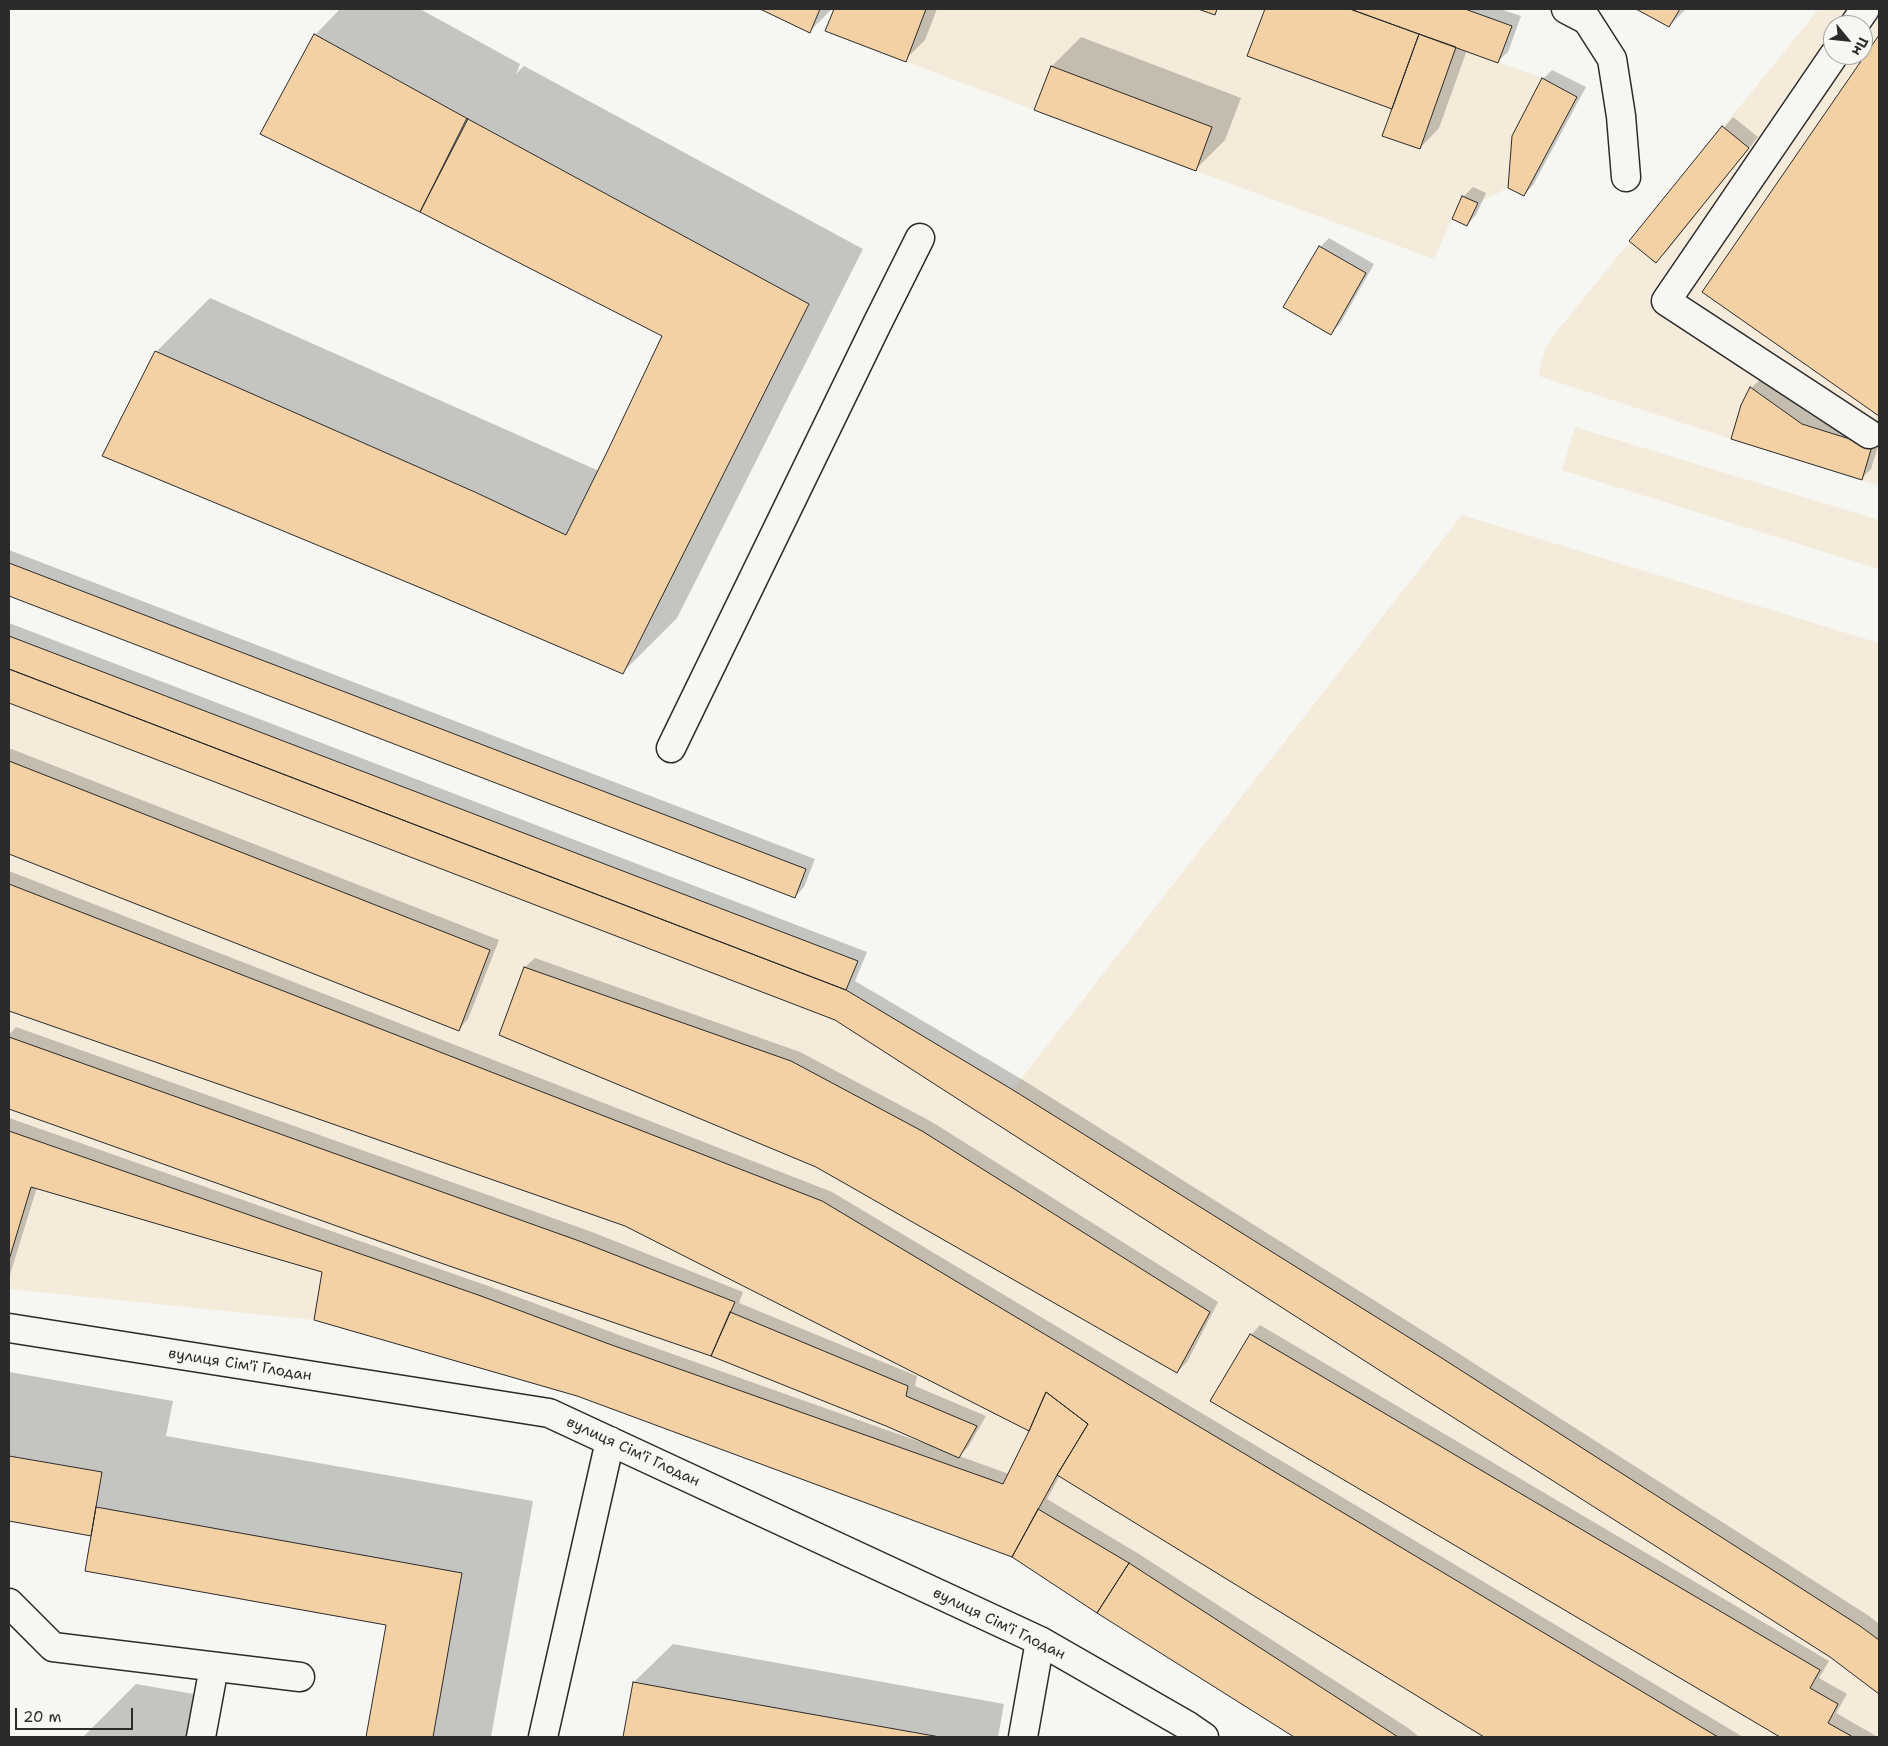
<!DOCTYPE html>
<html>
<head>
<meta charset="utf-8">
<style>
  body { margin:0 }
  #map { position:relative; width:1888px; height:1746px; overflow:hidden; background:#f6f6f2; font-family:"Shantell Sans",sans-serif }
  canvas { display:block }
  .frame { position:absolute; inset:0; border:10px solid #2b2b2b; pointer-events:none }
  .north { position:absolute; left:1823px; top:15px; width:50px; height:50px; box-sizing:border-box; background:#f6f6f2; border:1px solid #a5a5a2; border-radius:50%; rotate:118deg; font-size:14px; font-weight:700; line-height:20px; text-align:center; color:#2b2b2b }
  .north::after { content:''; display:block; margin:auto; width:18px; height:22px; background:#2b2b2b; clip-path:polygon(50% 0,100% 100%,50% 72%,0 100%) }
  .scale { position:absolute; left:15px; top:1708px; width:118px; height:22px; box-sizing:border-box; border:2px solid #2b2b2b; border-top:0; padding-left:6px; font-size:15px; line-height:18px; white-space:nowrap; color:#2b2b2b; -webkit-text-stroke:4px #f6f6f2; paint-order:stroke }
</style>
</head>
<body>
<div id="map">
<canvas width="1888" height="1746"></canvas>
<div class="frame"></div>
<div class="north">Пн</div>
<div class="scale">20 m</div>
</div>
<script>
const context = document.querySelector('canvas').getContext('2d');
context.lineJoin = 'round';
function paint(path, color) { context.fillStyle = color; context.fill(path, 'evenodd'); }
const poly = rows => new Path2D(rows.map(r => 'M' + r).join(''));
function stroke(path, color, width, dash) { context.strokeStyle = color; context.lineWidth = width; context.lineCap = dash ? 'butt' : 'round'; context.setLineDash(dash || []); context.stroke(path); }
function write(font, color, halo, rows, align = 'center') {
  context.font = font + ' "Shantell Sans",sans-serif'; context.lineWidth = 4.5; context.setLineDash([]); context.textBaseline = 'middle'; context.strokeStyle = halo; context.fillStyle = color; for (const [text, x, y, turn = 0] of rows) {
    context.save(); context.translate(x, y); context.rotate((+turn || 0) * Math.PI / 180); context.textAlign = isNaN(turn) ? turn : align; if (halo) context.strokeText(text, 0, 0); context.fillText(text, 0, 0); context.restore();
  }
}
paint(poly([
  [834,9,1350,9,1542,78,1577,97,1524,196,1508,188,1478,203,1467,226,1452,219,1434,259,1196,171,825,31],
  [1819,9,1879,9,1879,486,1731,439,1539,376,1541,363,1546,348,1557,331],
  [1833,25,1863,25,1863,55,1833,55],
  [1575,427,1879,520,1879,569,1562,470],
  [1462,515,1879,643,1879,1737,1294,1737,1012,1557,577,1396,314,1320,9,1289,9,669,846,990,1013,1089]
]), '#f5ebdb');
paint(poly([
  [340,9,420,9,520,64,516,74,524,66,863,249,677,618,622,673,156,352,210,298,599,471,664,335,421,211,261,133,315,35],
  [763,9,832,9,810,31],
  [835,9,937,9,925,40,905,60,827,30],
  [1266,9,1500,9,1521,16,1508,52,1498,61,1467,50,1439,128,1420,148,1393,108,1249,55],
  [1639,9,1686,9,1669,26],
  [1081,37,1241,98,1225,140,1195,170,1052,66],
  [1879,38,1879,414,1704,292],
  [1552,70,1586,87,1533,185,1524,195,1543,79],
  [1733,117,1758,137,1666,252,1656,261,1630,241],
  [1473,187,1486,193,1476,215,1467,225,1463,197],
  [1329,238,1374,264,1340,324,1331,333,1320,247],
  [1761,379,1811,415,1879,436,1879,443,1871,469,1861,479,1751,388],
  [9,550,815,859,804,887,795,897,9,595],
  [9,623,867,952,855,981,1023,1080,1447,1346,1869,1616,1879,1624,1879,1693,1831,1656,836,1019,9,701],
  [9,748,499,940,468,1019,459,1029,9,853],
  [9,871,832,1192,1743,1737,1487,1737,1060,1475,1047,1499,1139,1554,1408,1728,1419,1737,1297,1737,1012,1556,323,1271,37,1187,9,1278,9,1118,491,1287,619,1335,926,1444,927,1442,711,1355,432,1259,9,1107,9,1035,16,1027,592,1232,743,1292,739,1303,917,1376,915,1386,986,1416,968,1447,959,1456,1009,1474,1031,1431,626,1225,9,1009],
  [535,958,800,1052,932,1122,1218,1302,1187,1362,1177,1372,816,1166,500,1035,525,967],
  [1260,1325,1829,1661,1819,1678,1847,1694,1836,1713,1878,1737,1783,1737,1212,1401,1251,1335],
  [9,1372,173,1401,166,1436,533,1501,491,1737,367,1737,387,1624,92,1535,9,1520],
  [673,1644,1004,1704,998,1737,624,1737,634,1682],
  [136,1684,205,1696,198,1737,83,1737]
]), '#0003');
const building = poly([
  [760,9,820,9,810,33,760,9],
  [834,9,926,9,906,62,825,31,834,9],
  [1198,9,1217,9,1215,15,1198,9],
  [1265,9,1350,9,1419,34,1392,109,1247,56,1265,9],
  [1350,9,1465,9,1512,26,1498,63,1350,9],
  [1636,9,1680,9,1669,27,1636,9],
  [314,34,468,119,467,118,420,212,260,134,314,34],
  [1419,34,1456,47,1420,149,1382,136,1419,34],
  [1879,35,1879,416,1702,292,1879,35],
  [1051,66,1212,127,1196,171,1034,110,1051,66],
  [1542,78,1577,97,1524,196,1508,188,1512,136,1542,78],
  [468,119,809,304,623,674,433,593,102,456,155,351,477,493,566,535,608,450,662,336,420,212,468,119],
  [1722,126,1749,148,1656,263,1629,241,1722,126],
  [1462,196,1478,203,1467,226,1452,219,1462,196],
  [1319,246,1366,273,1331,335,1283,307,1319,246],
  [1750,387,1802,424,1872,446,1862,480,1731,439,1741,405,1750,387],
  [9,563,806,869,795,898,9,596,9,563],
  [9,636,858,961,846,990,9,669,9,636],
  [9,669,846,990,1013,1090,1437,1355,1860,1626,1879,1640,1879,1694,1830,1657,1407,1388,835,1020,9,703,9,669],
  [9,761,490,950,459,1031,9,854,9,761],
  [9,884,822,1201,1718,1737,1484,1737,1057,1475,1088,1424,1046,1392,1029,1431,625,1226,9,1011,9,884],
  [524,967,791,1061,922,1131,1210,1312,1177,1373,816,1167,499,1035,524,967],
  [9,1037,582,1242,735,1302,711,1356,432,1260,9,1109,9,1037],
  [9,1131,481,1296,609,1344,1003,1484,1029,1431,1046,1392,1088,1424,1057,1475,1012,1557,577,1396,314,1320,322,1272,31,1187,9,1260,9,1131],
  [730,1312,908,1386,906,1396,977,1426,959,1458,886,1426,711,1356,730,1312],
  [1250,1334,1820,1670,1810,1688,1838,1704,1828,1723,1853,1737,1780,1737,1210,1401,1250,1334],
  [9,1456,102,1472,91,1536,9,1521,9,1456],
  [96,1507,462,1573,433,1737,366,1737,386,1625,85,1571,96,1507],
  [1038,1509,1129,1563,1097,1613,1012,1557,1038,1509],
  [1129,1563,1398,1737,1294,1737,1097,1613,1129,1563],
  [633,1682,709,1696,940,1737,623,1737,633,1682]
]);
paint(building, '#f3d1a4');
stroke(building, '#2b2b2b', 1);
const minor = poly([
  [1566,9,1587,20,1612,59,1621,116,1626,177],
  [1854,25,1865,9],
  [1834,55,1666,301,1869,434],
  [671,748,877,324,920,238],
  [9,1328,549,1413,1040,1641,1188,1726,1204,1737],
  [9,1603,53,1647,300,1677],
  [201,1737,214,1667],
  [543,1737,610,1441],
  [1023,1737,1040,1641]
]);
stroke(minor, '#2b2b2b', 31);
stroke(minor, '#f6f6f2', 28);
write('15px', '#2b2b2b', '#f6f6f2', [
  ["вулиця Сім'ї Глодан",240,1365,9],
  ["вулиця Сім'ї Глодан",633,1452,25],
  ["вулиця Сім'ї Глодан",999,1624,26]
]);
</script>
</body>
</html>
